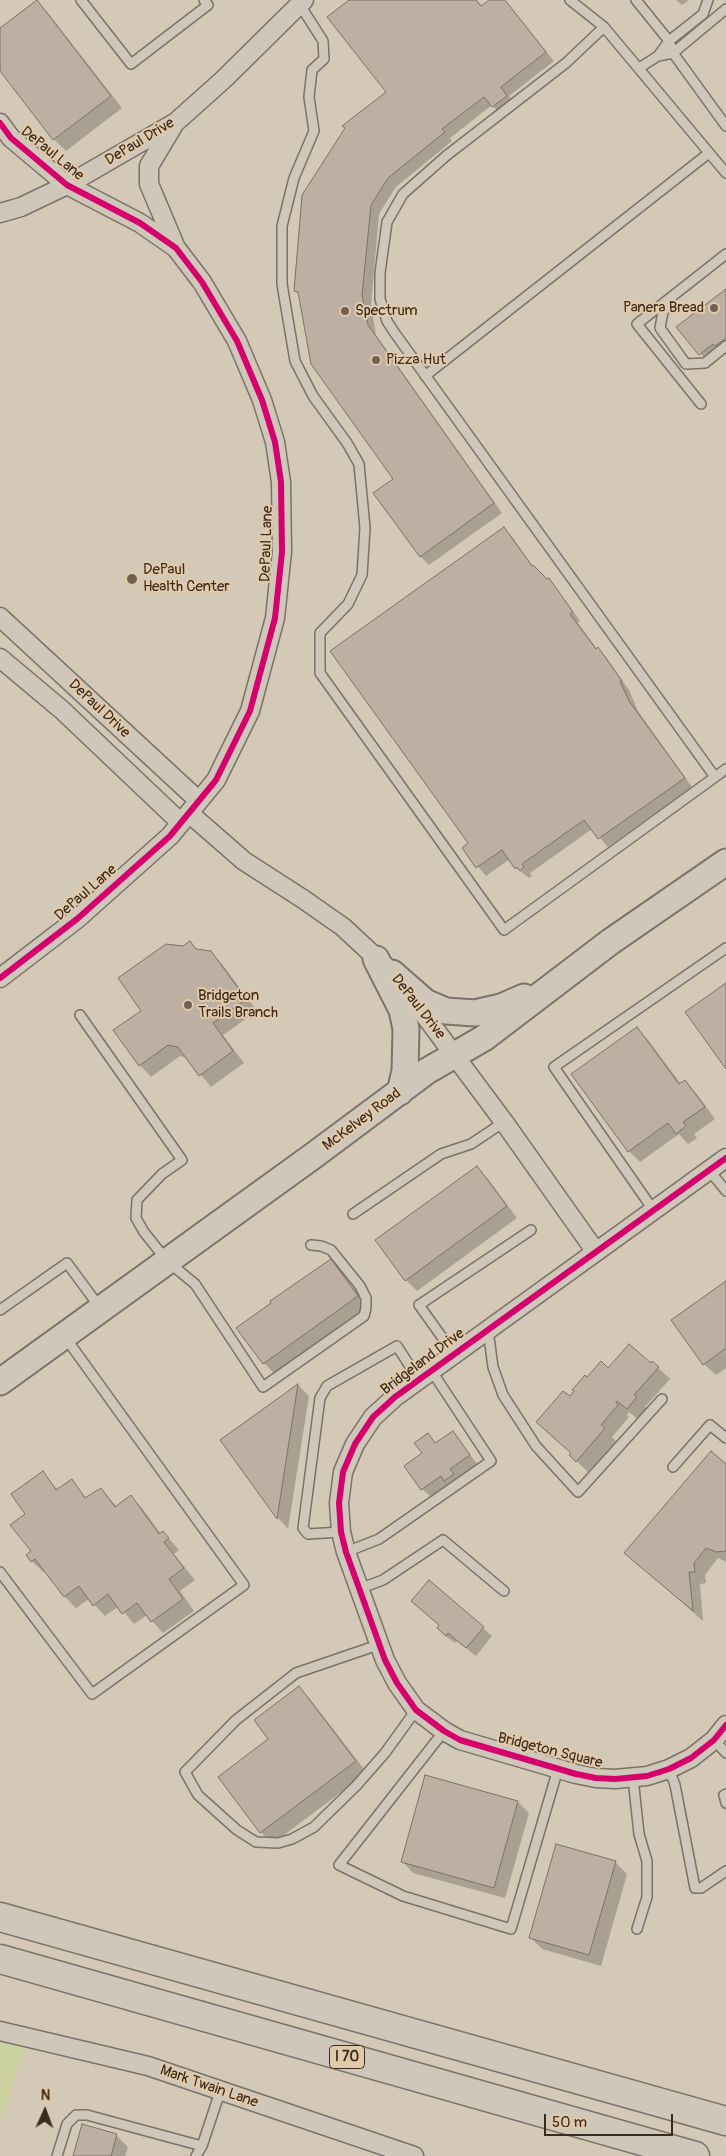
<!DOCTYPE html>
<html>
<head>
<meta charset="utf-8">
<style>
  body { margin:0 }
  #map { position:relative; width:726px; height:2156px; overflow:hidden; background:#d4c8b7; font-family:Pangolin,sans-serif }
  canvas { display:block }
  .north { position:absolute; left:20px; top:2086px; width:50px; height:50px; -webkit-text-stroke:4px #e1caaa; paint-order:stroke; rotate:2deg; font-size:14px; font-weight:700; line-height:20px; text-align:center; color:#3b2a1e }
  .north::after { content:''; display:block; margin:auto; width:18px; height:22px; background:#3b2a1e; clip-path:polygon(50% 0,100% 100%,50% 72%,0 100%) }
  .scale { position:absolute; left:544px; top:2114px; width:129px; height:22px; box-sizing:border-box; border:2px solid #3b2a1e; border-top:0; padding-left:6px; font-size:15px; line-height:18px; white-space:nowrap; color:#3b2a1e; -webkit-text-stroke:4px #e1caaa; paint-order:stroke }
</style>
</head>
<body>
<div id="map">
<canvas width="726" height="2156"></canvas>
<div class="north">N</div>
<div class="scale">50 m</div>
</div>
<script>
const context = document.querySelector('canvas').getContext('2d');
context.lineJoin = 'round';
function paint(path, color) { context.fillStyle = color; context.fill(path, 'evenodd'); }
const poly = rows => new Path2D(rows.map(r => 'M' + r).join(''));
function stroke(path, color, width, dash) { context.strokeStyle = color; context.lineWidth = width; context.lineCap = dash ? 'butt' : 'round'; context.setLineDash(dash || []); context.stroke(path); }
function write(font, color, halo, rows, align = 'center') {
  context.font = font + ' Pangolin,sans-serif'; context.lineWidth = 4; context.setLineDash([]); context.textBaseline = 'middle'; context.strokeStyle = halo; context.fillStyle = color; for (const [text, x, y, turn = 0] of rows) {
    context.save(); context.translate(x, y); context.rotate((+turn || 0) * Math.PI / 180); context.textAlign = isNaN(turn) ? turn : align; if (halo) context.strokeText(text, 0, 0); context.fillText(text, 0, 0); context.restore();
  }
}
paint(poly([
  [0,2040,27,2044,0,2124]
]), '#cad09f');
paint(poly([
  [351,0,477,0,482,7,491,0,505,0,554,61,509,96,515,105,501,115,492,105,450,138,452,141,396,187,379,214,371,305,376,335,502,513,429,565,421,557,395,480,300,295,295,291,388,92],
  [676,0,689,0,682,5],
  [37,2,48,13,122,108,66,151,54,139,0,69,0,30],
  [726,290,726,353,723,352,709,363,678,328],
  [504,529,513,538,534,568,557,589,580,621,578,623,597,649,606,657,629,690,638,711,692,787,608,847,592,829,530,873,532,876,529,878,516,868,510,859,486,876,463,848,470,844],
  [190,943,197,950,211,952,222,964,257,1011,223,1035,244,1063,211,1087,187,1058,180,1056,151,1077,140,1065,143,1011,183,948],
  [637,1028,648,1040,681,1084,685,1081,696,1093,715,1119,694,1134,697,1138,688,1144,679,1134,640,1162,629,1151],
  [476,1167,488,1179,517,1218,417,1291,406,1280],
  [331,1261,342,1272,368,1308,276,1375,264,1363,238,1328,297,1283],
  [726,1283,726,1368,716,1375,704,1364],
  [653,1363,670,1379,645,1407,648,1410,639,1420,629,1412,627,1415,629,1417,612,1437,616,1441,588,1472,570,1455,572,1454,537,1422,570,1398,587,1379,608,1369,651,1365],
  [298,1385,309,1396,288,1529,278,1518,222,1441],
  [453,1432,477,1464,458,1478,461,1483,454,1488,449,1484,431,1497,422,1489,424,1454,428,1435,437,1444],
  [726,1465,726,1562,718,1558,705,1575,706,1583,700,1584,703,1621,626,1553],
  [43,1473,58,1490,72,1481,87,1499,101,1489,117,1507,131,1497,142,1508,161,1534,163,1532,179,1550,174,1554,195,1580,180,1591,194,1611,163,1633,147,1615,134,1624,119,1606,105,1616,89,1599,76,1608,65,1597,46,1571,43,1572,32,1561,33,1551,27,1514],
  [429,1582,492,1636,476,1656,457,1641,455,1643,447,1637,438,1628,440,1626,412,1601],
  [299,1687,310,1699,367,1773,272,1844,261,1832,270,1739],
  [518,1802,529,1813,505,1898,413,1873,402,1861],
  [615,1862,627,1874,601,1966,542,1949,531,1938],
  [116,2135,128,2147,125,2156,74,2156]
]), '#0003');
const building = poly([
  [37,0,111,96,53,140,0,71,0,28,37,0],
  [349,0,476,0,481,6,489,0,505,0,546,52,501,87,507,96,492,107,484,97,442,129,445,132,388,178,371,205,362,295,368,325,494,503,420,557,373,493,393,479,311,364,298,292,294,291,302,195,345,128,342,126,386,92,327,17,349,0],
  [726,289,726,338,715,346,713,344,699,355,676,327,726,289],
  [504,527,532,566,533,565,547,579,549,578,573,612,570,614,596,649,598,647,622,681,620,681,629,701,685,778,598,839,584,820,522,864,524,867,520,871,517,867,515,869,502,850,476,868,462,848,468,843,330,651,504,527],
  [190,941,196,949,211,951,246,999,213,1023,233,1051,199,1076,178,1047,168,1045,139,1066,113,1030,141,1011,118,978,166,944,183,946,190,941],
  [726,983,726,1069,685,1012,726,983],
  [637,1027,679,1084,685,1080,705,1107,683,1122,686,1126,676,1134,668,1123,628,1152,571,1074,637,1027],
  [477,1166,507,1206,405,1281,375,1240,477,1166],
  [331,1259,358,1296,263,1364,236,1328,271,1303,270,1301,331,1259],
  [726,1281,726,1348,703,1365,671,1320,726,1281],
  [629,1344,651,1363,652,1361,659,1367,634,1395,637,1397,627,1409,617,1401,616,1403,618,1405,601,1425,605,1428,576,1462,569,1455,571,1453,536,1422,563,1391,570,1396,574,1391,572,1390,585,1375,587,1377,601,1361,608,1368,629,1344],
  [298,1384,277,1519,220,1440,298,1384],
  [453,1431,470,1455,450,1469,454,1474,444,1481,441,1476,421,1490,404,1466,422,1453,414,1443,428,1433,435,1443,453,1431],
  [711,1451,726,1464,726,1551,716,1552,706,1548,694,1563,695,1572,689,1572,693,1611,624,1553,711,1451],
  [43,1471,56,1490,72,1479,85,1498,101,1488,115,1507,131,1495,159,1534,163,1531,169,1538,164,1542,184,1568,169,1579,183,1599,151,1622,137,1603,122,1614,108,1594,93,1606,79,1586,64,1597,35,1559,31,1562,26,1555,31,1551,10,1525,25,1514,11,1494,43,1471],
  [429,1580,484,1627,466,1648,448,1633,446,1636,437,1628,439,1625,411,1601,429,1580],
  [299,1686,356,1761,260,1833,218,1777,268,1739,254,1720,299,1686],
  [425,1775,518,1801,494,1888,401,1862,425,1775],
  [556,1844,616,1861,589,1955,529,1938,556,1844],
  [82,2124,117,2134,111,2156,73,2156,82,2124]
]);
paint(building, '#bdafa1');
stroke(building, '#7b7268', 1);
const lane = poly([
  [81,0,131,64,208,5,204,0],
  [570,0,604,27,726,173],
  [636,0,669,41,673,53,726,126],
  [300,5,323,41,324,59,312,70,309,97,314,131,294,178,282,226,282,284,295,361,313,396,347,443,359,464,365,528,362,575,348,604,320,633,320,673,504,930,715,777],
  [604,27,566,63,446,156,403,194,387,222,380,273,380,299,387,321,394,332,715,777,726,769],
  [658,56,669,41,703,14,708,0],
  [639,68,658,56,673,53,726,9],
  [671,301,663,312,660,328,686,364,705,363,726,346],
  [425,376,709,153],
  [701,404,637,324,726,254],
  [80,1015,182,1160,162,1174,137,1200,136,1218,144,1232,167,1261,195,1284,263,1387,364,1316,366,1308,366,1298,360,1286,331,1250,321,1246,311,1245],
  [709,1170,726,1191],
  [654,1211,554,1067,726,948],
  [353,1214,441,1154,471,1144,504,1122],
  [0,1310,67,1263,101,1309],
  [488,1330,493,1367,503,1395,536,1446,578,1492,662,1399],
  [454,1354,419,1305,531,1230],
  [673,1467,710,1425,726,1438],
  [341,1532,308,1534,303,1528,320,1398,327,1386,397,1346,418,1379],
  [346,1552,379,1539,491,1461,431,1370],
  [0,1572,92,1694,244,1585,65,1337],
  [359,1589,383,1580,443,1540,504,1591],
  [378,1645,296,1673,236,1720,185,1772,198,1795,237,1830,256,1842,278,1843,292,1839,314,1827,356,1786,385,1753,416,1710],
  [444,1731,339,1865,403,1896,511,1929,558,1769],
  [714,1740,726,1753],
  [669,1769,675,1785,695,1888,701,1888,726,1871],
  [633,1778,639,1834,647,1861,647,1897,637,1929],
  [726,1794,724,1795,726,1803],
  [57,2156,67,2124,76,2115,87,2115,202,2146],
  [196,2156,202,2146,220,2092]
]);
const street = poly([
  [0,123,11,138,67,185,140,223,176,248,202,282,237,341,262,400,275,442,281,482,282,552,275,618,250,711,216,780,170,836,77,919,0,978],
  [173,126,149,166,149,184,176,248],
  [0,213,21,207,67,185,176,122,224,79,304,0],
  [0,617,199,801],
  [0,658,62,710,181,823],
  [189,813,244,861,303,899,343,927,385,966],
  [411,997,504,1122,596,1252],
  [726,1158,395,1397,373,1417,355,1444,343,1472,339,1503,341,1532,346,1552,385,1660,397,1683,416,1710,444,1731,460,1740,576,1774,596,1778,615,1779,647,1776,669,1769,691,1758,714,1740,726,1725],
  [0,2031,148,2066,414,2156]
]);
const secondary = poly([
  [376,959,402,1010,406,1029,405,1071,400,1092],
  [392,973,425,1002,446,1011,475,1013,501,1007,524,997],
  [0,1382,313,1156,427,1071,484,1038,610,942,726,862]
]);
const highway = poly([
  [0,1917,726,2121],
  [0,1959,695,2156]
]);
stroke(lane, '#7b7268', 12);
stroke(street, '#7b7268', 21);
stroke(secondary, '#7b7268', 29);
stroke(highway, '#7b7268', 31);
stroke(lane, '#d0c7bb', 9);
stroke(street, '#d0c7bb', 18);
stroke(secondary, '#d0c7bb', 25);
stroke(highway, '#d0c7bb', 28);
stroke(poly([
  [0,123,11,138,67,185,140,223,176,248,202,282,237,341,262,400,275,442,281,482,282,552,275,618,250,711,216,780,170,836,77,919,0,978],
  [726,1158,395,1397,373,1417,355,1444,343,1472,339,1503,341,1532,346,1552,385,1660,397,1683,416,1710,444,1731,460,1740,576,1774,596,1778,615,1779,647,1776,669,1769,691,1758,714,1740,726,1725]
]), '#d6006c', 6);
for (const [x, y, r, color] of [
  [714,308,5,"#716154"],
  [345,311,5,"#716154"],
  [376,360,5,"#716154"],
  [132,579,6,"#716154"],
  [188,1005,5,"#716154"]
]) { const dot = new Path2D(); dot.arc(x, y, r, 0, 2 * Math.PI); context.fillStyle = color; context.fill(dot); stroke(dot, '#e1caaa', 2); }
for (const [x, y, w] of [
  [347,2057,35]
]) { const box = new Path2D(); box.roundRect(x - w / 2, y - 11.5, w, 23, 4); context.fillStyle = '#e1caaa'; context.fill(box); stroke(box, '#3b2a1e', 1); }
write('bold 14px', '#3b2a1e', null, [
  ["I 70",347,2057]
]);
write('15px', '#3b2a1e', '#e1caaa', [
  ["DePaul Drive",140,142,-31],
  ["DePaul Lane",52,154,39],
  ["DePaul Lane",267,544,-88],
  ["DePaul Drive",99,709,43],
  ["DePaul Lane",86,893,-41],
  ["DePaul Drive",418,1007,52],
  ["McKelvey Road",362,1120,-37],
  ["Bridgeland Drive",423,1362,-37],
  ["Bridgeton Square",550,1751,14],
  ["Mark Twain Lane",209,2087,19]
]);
write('15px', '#3b2a1e', '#e1caaa', [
  ["Panera Bread",704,308,"right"],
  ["Spectrum",355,311],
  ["Pizza Hut",386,360],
  ["DePaul",143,570],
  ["Health Center",143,587],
  ["Bridgeton",198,996],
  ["Trails Branch",198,1013]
], 'left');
</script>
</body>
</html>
